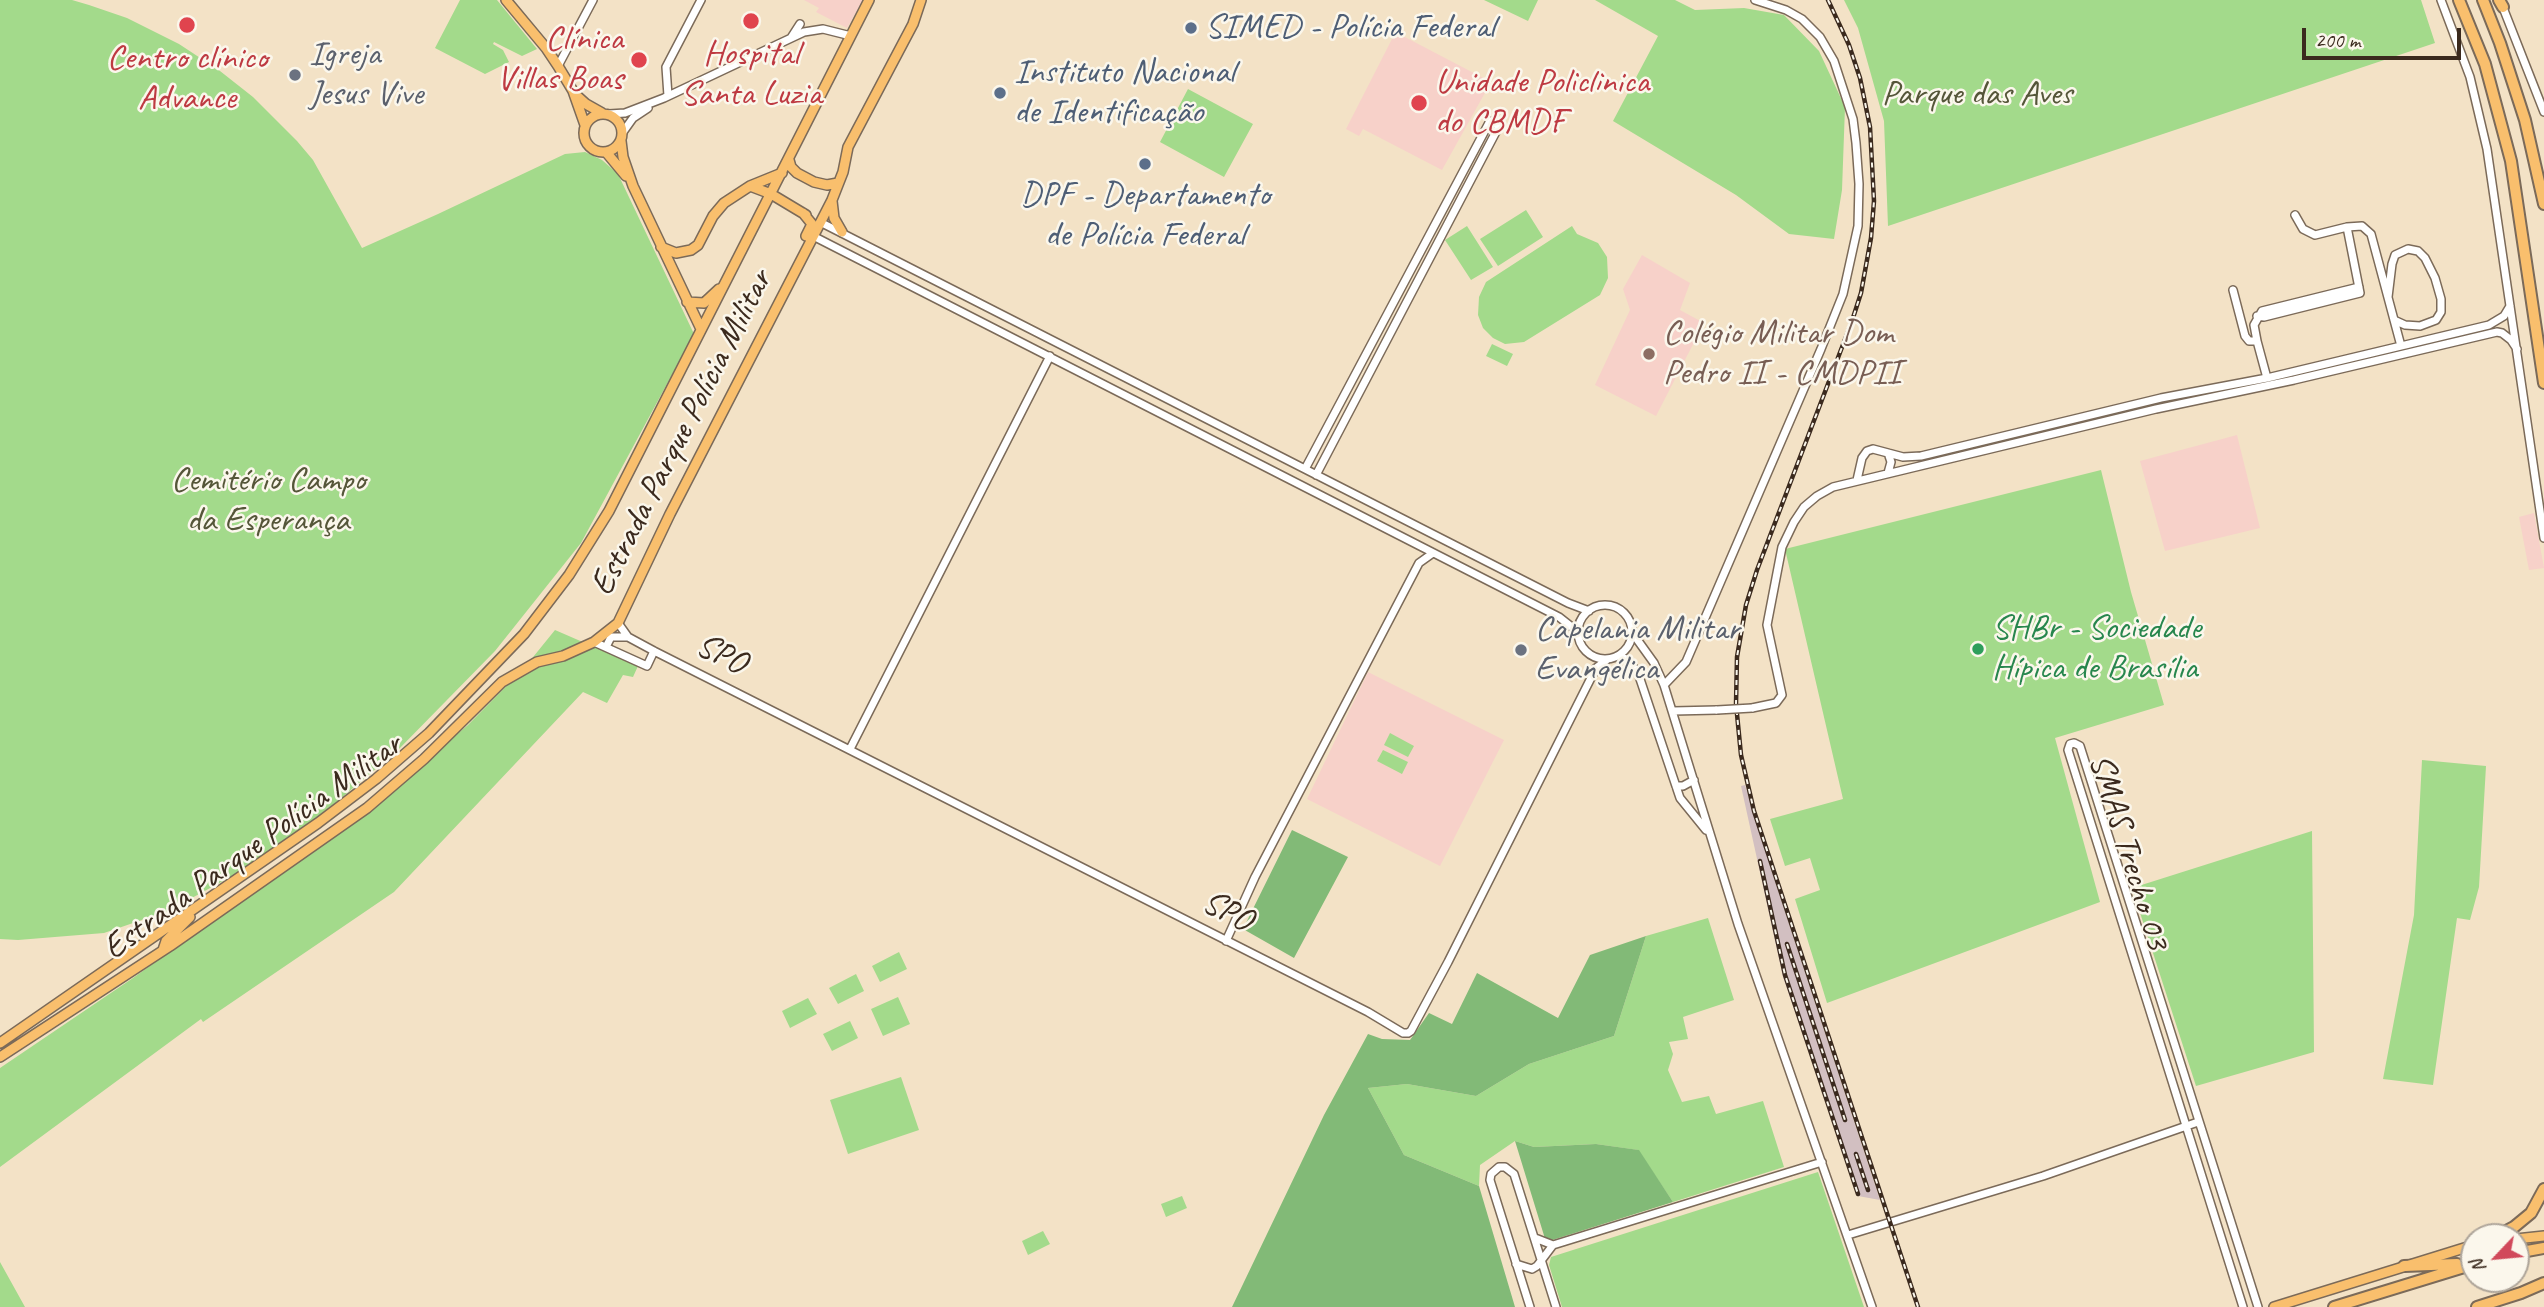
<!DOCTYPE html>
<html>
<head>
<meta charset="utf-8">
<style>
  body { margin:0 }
  #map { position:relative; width:2544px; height:1307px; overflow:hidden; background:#f3e2c6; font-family:Caveat,sans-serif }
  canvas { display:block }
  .north { position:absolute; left:2460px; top:1223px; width:70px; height:70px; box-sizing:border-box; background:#fbf7ec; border:2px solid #aea59a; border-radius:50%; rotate:244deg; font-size:19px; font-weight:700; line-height:28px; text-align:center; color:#3b2a1e }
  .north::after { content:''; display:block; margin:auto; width:24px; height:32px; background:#d1495b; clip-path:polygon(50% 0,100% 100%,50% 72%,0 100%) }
  .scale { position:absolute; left:2302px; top:28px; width:159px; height:32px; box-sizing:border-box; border:4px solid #3b2a1e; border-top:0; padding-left:9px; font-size:21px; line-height:24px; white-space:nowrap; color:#3b2a1e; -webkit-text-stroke:5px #fbf7ec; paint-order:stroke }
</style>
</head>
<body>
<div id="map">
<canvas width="2544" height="1307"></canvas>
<div class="north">N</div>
<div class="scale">200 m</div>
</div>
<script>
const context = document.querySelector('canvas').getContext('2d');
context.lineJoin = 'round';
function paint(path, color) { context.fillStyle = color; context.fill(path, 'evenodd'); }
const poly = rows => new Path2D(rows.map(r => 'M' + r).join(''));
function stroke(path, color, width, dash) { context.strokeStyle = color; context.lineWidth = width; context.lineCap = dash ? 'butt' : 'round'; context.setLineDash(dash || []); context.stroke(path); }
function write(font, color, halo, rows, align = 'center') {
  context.font = font + ' Caveat,sans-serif'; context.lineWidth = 5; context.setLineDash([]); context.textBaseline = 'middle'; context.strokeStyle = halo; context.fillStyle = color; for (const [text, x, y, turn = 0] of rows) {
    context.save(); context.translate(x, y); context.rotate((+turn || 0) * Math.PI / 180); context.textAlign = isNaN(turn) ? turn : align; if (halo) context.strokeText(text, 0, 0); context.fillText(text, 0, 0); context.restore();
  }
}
paint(poly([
  [804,0,863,0,847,28,816,12,819,8],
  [1401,35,1491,82,1442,170,1363,129,1359,136,1346,129,1392,39],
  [1642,255,1690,283,1680,310,1704,323,1656,416,1595,385,1630,310,1623,289],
  [2237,435,2260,528,2165,551,2140,461],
  [2534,513,2544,568,2529,570,2519,517],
  [1368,672,1504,740,1440,866,1307,799]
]), '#f7d1c9');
paint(poly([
  [1745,785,1772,872,1880,1200,1858,1196,1783,977,1741,786]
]), '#d2bfc1');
paint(poly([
  [0,0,72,0,89,5,127,18,179,44,220,71,253,97,297,141,313,160,362,248,438,214,565,154,585,152,602,160,618,174,694,334,581,543,495,651,397,751,340,799,286,841,234,875,168,911,104,933,18,940,0,939],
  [460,0,497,0,537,49,522,56,494,42,493,44,503,50,509,62,485,74,435,48],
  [1484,0,1538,0,1528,21],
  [1595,0,1675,0,1695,10,1744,8,1784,15,1819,51,1845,107,1842,190,1834,239,1789,234,1736,195,1613,121,1658,36],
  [1844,0,2421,0,2435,43,1888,226,1884,121,1858,28],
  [1188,89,1253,124,1224,177,1160,142],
  [1526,210,1543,237,1498,266,1480,239],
  [1467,226,1493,267,1471,280,1445,240],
  [1572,226,1577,234,1598,243,1607,257,1608,278,1600,295,1524,342,1505,344,1493,338,1483,328,1478,315,1479,297,1486,282],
  [1492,344,1513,354,1507,366,1486,356],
  [2101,470,2131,592,2164,705,2055,738,2100,902,1827,1003,1795,899,1820,890,1810,858,1785,866,1770,819,1843,799,1785,549],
  [555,630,638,666,633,677,623,675,607,703,583,692,394,892,203,1022,201,1019,0,1167,0,1068,133,978,352,821,468,725,525,667],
  [1390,733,1414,746,1408,757,1384,745],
  [1383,750,1408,762,1402,774,1377,761],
  [2422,760,2486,766,2479,887,2470,920,2457,918,2433,1085,2383,1079,2414,915],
  [2312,831,2314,1052,2196,1086,2132,888],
  [1708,918,1734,1000,1683,1017,1688,1039,1669,1042,1673,1054,1668,1070,1682,1102,1709,1096,1716,1114,1763,1101,1784,1167,1673,1202,1638,1150,1596,1144,1534,1147,1515,1141,1480,1165,1479,1186,1404,1155,1368,1088,1407,1084,1476,1096,1529,1064,1614,1036,1646,936],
  [899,952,907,969,880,982,872,966],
  [856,974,864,991,838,1004,829,988],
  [898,997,910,1024,883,1036,871,1009],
  [808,998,817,1014,790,1028,782,1011],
  [850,1021,858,1038,832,1051,823,1034],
  [901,1077,919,1130,848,1154,830,1100],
  [1818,1172,1864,1307,1562,1307,1549,1265,1551,1257],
  [1182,1196,1187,1208,1166,1217,1161,1204],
  [1043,1231,1050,1244,1028,1255,1022,1241],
  [0,1262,25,1307,0,1307]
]), '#a3da8b');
paint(poly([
  [1292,830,1348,857,1294,958,1243,929],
  [1646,936,1614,1036,1529,1064,1476,1096,1407,1084,1368,1088,1404,1155,1479,1186,1515,1307,1232,1307,1324,1115,1368,1034,1382,1039,1410,1040,1429,1013,1452,1024,1477,973,1558,1018,1590,955],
  [1515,1141,1534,1147,1596,1144,1639,1150,1673,1202,1546,1242]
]), '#82ba77');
const minor = poly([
  [2441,0,2470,77,2487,149,2544,538],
  [2502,5,2544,112],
  [791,38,800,24],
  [558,66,593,0],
  [668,96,666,67,701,0],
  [609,114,625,113,664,98,804,32,823,29,851,36],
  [623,132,633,118,648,108],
  [820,222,1568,603,1589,611],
  [2347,227,2362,226,2371,234,2401,346],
  [813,236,1559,617,1578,632],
  [2233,290,2245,336,2249,341,2257,341,2267,378],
  [2388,297,2392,264,2395,255,2408,249,2418,251,2425,258,2435,278,2441,299,2441,312,2436,320,2420,326,2405,325,2394,320],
  [2257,316,2264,317,2360,293,2347,227,2315,235,2303,229,2295,215],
  [2257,341,2254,325,2262,311,2359,287],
  [1305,469,1490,121,1498,125,1498,128,1316,475],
  [1888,473,1891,462,1888,453],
  [1857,480,1862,458,1867,451,1873,449,1903,457,1921,456,2161,398,2267,378,2489,325,2504,316,2510,306],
  '1578 632a27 27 0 1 1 54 0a27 27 0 1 1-54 0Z',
  [618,623,628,637,654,651,1368,1012,1403,1033,1408,1033,1411,1031,1448,962,1596,668,1608,659],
  [1631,631,1654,663,1664,685,1738,924,1872,1307],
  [594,642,647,666,654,651],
  [606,647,611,637,628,637],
  [1617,656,1627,659,1638,673,1680,798,1706,830],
  [1664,685,1686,662,1821,349,1843,294,1858,226,1859,184,1856,143,1853,119,1834,61,1820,37,1802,19,1786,10,1755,0],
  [1752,708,1776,703,1782,695,1767,625,1782,547,1794,522,1804,507,1817,496,1833,487,2156,409,2294,380,2497,332,2502,333,2511,340,2517,349],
  [1673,711,1717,710],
  [850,749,1050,356],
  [1676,786,1683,786,1694,780],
  [1226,941,1255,877,1419,563,1433,553],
  [1848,1235,2043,1176,2198,1122],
  [1535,1238,1553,1245,1822,1162],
  [1516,1264,1532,1269,1537,1266,1553,1245],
  [1530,1307,1490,1180,1491,1174,1499,1167,1505,1167,1514,1174,1556,1307],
  [2243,1307,2068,750,2070,744,2074,743,2080,746,2258,1307]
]);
const major = poly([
  [506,0,546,48,558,66,573,91,585,125],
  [576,95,586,104,602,113],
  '584 133a19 19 0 1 1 38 0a19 19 0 1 1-38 0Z',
  [621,141,623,157,633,186,701,329],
  [606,152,626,176],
  [789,160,791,167,797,173,814,182,827,185,838,183],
  [750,186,771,194,806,215],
  [832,201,834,218,842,232],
  [803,213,812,224,806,236],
  [661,247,676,253,691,250,698,245,713,216,724,203,750,186,782,173],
  [687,302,704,303,719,289],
  [163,950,166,941,190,917],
  [0,1043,318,823,376,779,429,733,524,634,569,575,609,511,869,0],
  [0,1057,170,946,367,808,424,759,502,682,537,662,563,656,594,642,618,623,670,514,832,200,843,172,848,147,913,24,921,0],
  [2516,1239,2544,1236],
  [2274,1307,2474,1245]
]);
const highway = poly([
  [2459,0,2485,64,2511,161,2544,383],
  [2483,0,2500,43,2525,120,2544,204],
  [2499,0,2503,7],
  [2495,1237,2514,1227,2531,1213,2544,1189],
  [2516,1253,2544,1248],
  [2404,1266,2457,1264],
  [2334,1307,2474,1264],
  [2477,1307,2521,1293,2544,1283]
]);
stroke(minor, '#7b6a59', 10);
stroke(major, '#7b6a59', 12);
stroke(highway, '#7b6a59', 14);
stroke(minor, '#fff', 7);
stroke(major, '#f9bf6d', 9);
stroke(highway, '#f9bf6d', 10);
const rail = poly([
  [1828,0,1849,45,1860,78,1870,127,1874,201,1871,238,1861,293,1852,321,1757,570,1746,605,1737,657,1736,704,1741,755,1754,811,1918,1307],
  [1760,861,1785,975,1858,1194],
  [1787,944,1845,1120],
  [1856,1154,1868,1190]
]);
stroke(rail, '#3b2a1e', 4.5);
stroke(rail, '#fbf7ec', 2, [5]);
const minorBridge = poly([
  [1717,710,1752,708]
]);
stroke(minorBridge, '#7b6a59', 10, []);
stroke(minorBridge, '#fff', 7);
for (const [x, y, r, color] of [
  [751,21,9,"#e0444e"],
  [187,25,9,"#e0444e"],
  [1191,28,7,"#5c6f8a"],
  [639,60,9,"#e0444e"],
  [295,75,7,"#6b7280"],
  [1000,93,7,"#5c6f8a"],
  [1419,103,9,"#e0444e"],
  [1145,164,7,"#5c6f8a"],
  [1649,354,7,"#8d6e63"],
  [1978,649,7,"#2e9e5b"],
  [1521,650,7,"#6b7280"]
]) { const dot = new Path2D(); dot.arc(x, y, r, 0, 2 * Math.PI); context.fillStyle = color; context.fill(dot); stroke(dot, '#fbf7ec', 2.5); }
write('35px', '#4e5e75', '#fbf7ec', [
  ["SIMED - Polícia Federal",1205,28],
  ["Instituto Nacional",1014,73],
  ["de Identificação",1014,113],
  ["DPF - Departamento",1145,196,"center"],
  ["de Polícia Federal",1145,236,"center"]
], 'left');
write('35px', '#be3a42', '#fbf7ec', [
  ["Clínica",623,40,"right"],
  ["Villas Boas",623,80,"right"],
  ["Hospital",751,55],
  ["Santa Luzia",751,95],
  ["Centro clínico",187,59],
  ["Advance",187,99],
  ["Unidade Policlinica",1435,83,"left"],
  ["do CBMDF",1435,123,"left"]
]);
write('35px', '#5b616d', '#fbf7ec', [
  ["Igreja",309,55],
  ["Jesus Vive",309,95],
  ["Capelania Militar",1535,630],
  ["Evangélica",1535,670]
], 'left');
write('35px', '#555639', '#fbf7ec', [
  ["Parque das Aves",1977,95],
  ["Cemitério Campo",268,481],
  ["da Esperança",268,521]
]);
write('35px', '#785e54', '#fbf7ec', [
  ["Colégio Militar Dom",1663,334],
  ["Pedro II - CMDPII",1663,374]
], 'left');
write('35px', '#3b2a1e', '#fbf7ec', [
  ["Estrada Parque Polícia Militar",682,433,-63],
  ["SPO",721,655,26],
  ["Estrada Parque Polícia Militar",253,847,-36],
  ["SMAS Trecho 03",2128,852,73],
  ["SPO",1227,912,27]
]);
write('35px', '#27864d', '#fbf7ec', [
  ["SHBr - Sociedade",1992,629],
  ["Hípica de Brasília",1992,669]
], 'left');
</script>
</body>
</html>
